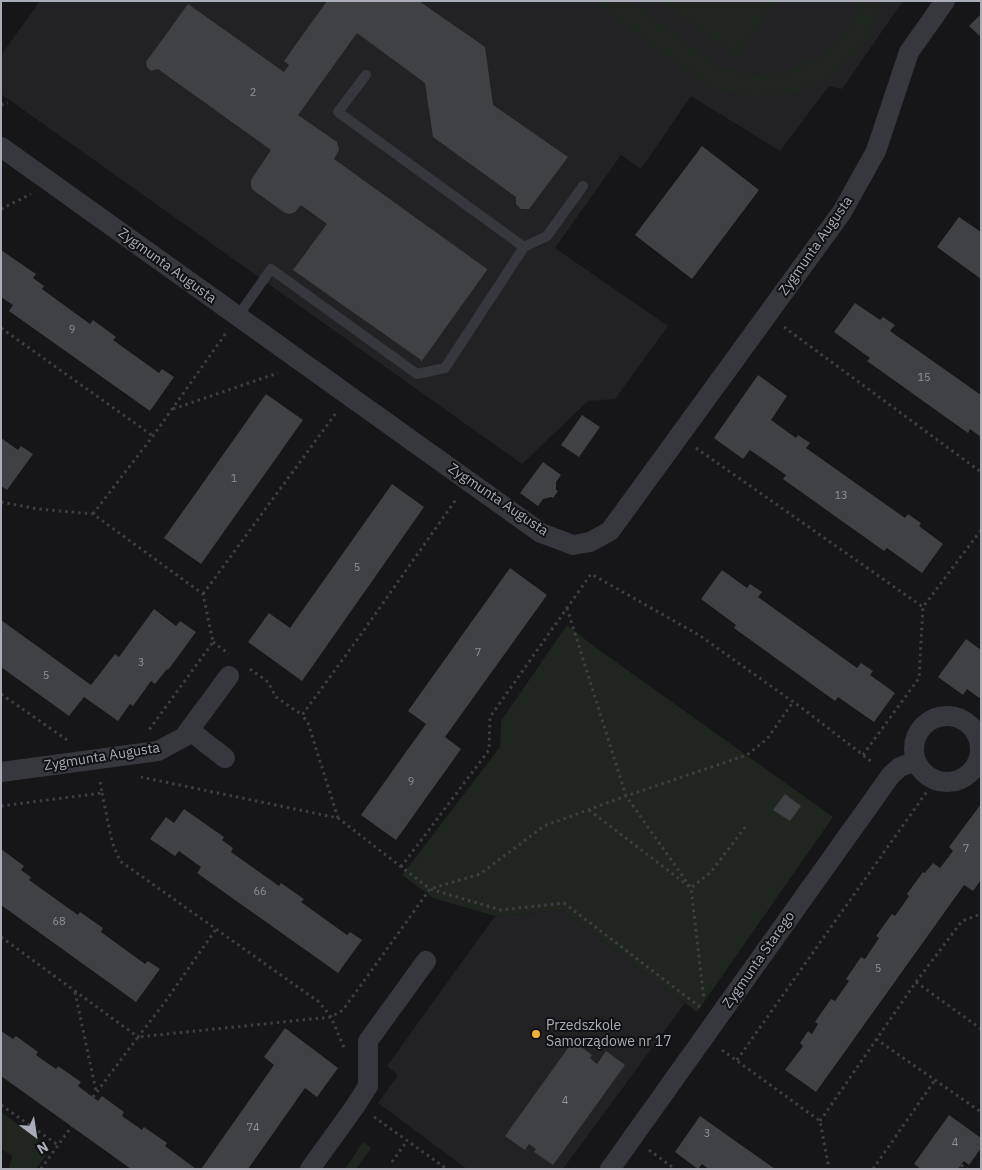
<!DOCTYPE html>
<html>
<head>
<meta charset="utf-8">
<style>
  body { margin:0 }
  #map { position:relative; width:982px; height:1170px; overflow:hidden; background:#161618; font-family:"IBM Plex Sans",sans-serif }
  canvas { display:block }
  .frame { position:absolute; inset:0; border:2px solid #a8adb8; pointer-events:none }
  .north { position:absolute; left:10px; top:1110px; width:50px; height:50px; -webkit-text-stroke:4px #111113; paint-order:stroke; rotate:149deg; font-size:14px; font-weight:700; line-height:20px; text-align:center; color:#a8adb8 }
  .north::after { content:''; display:block; margin:auto; width:18px; height:22px; background:#a8adb8; clip-path:polygon(50% 0,100% 100%,50% 72%,0 100%) }
</style>
</head>
<body>
<div id="map">
<canvas width="982" height="1170"></canvas>
<div class="frame"></div>
<div class="north">N</div>
</div>
<script>
const context = document.querySelector('canvas').getContext('2d');
context.lineJoin = 'round';
function paint(path, color) { context.fillStyle = color; context.fill(path, 'evenodd'); }
const poly = rows => new Path2D(rows.map(r => 'M' + r).join(''));
function stroke(path, color, width, dash) { context.strokeStyle = color; context.lineWidth = width; context.lineCap = dash ? 'butt' : 'round'; context.setLineDash(dash || []); context.stroke(path); }
function write(font, color, halo, rows, align = 'center') {
  context.font = font + ' "IBM Plex Sans",sans-serif'; context.lineWidth = 4; context.setLineDash([]); context.textBaseline = 'middle'; context.strokeStyle = halo; context.fillStyle = color; for (const [text, x, y, turn = 0] of rows) {
    context.save(); context.translate(x, y); context.rotate((+turn || 0) * Math.PI / 180); context.textAlign = isNaN(turn) ? turn : align; if (halo) context.strokeText(text, 0, 0); context.fillText(text, 0, 0); context.restore();
  }
}
paint(poly([
  [40,1,903,1,842,89,829,86,780,151,691,96,641,169,621,155,555,248,668,326,615,399,588,401,522,464,1,94,1,55],
  [562,910,685,1003,563,1169,467,1169,378,1103,398,1075,387,1066,495,916]
]), '#222225');
paint(poly([
  [593,1,630,1,719,67,753,75,787,72,818,58,844,34,860,4,860,1,882,1,881,11,861,48,831,77,792,94,751,97,710,87],
  [660,1,777,1,736,57],
  [567,625,595,647,833,817,697,1012,562,910,495,916,433,898,402,875,500,747,501,721],
  [1,1112,48,1146,46,1155,36,1169,9,1169,12,1156,1,1149],
  [363,1142,371,1148,356,1169,345,1169]
]), '#1e261f');
paint(poly([
  [327,1,419,1,485,47,493,105,568,157,529,209,521,209,516,204,516,197,433,137,425,83,357,33,298,115,337,142,339,150,334,159,487,269,487,270,421,362,421,360,293,270,327,224,301,205,295,212,289,214,285,213,253,190,251,186,251,180,271,150,158,69,151,71,147,67,146,62,188,4,284,72,289,65,284,61],
  [981,14,981,37,969,26],
  [702,146,759,190,692,279,635,235],
  [959,217,981,232,981,279,937,247],
  [1,250,36,274,33,278,44,286,42,289,90,324,93,320,116,337,113,340,159,373,162,369,174,377,150,411,9,311,13,305,1,297],
  [855,303,880,320,883,317,895,325,890,331,981,395,981,437,970,429,968,433,867,361,870,358,834,332],
  [758,375,787,396,771,420,796,438,798,435,810,443,806,448,905,518,908,514,921,523,919,526,943,544,922,573,887,548,884,551,783,479,786,475,750,450,743,459,714,438],
  [266,394,303,420,201,564,164,538],
  [582,415,600,427,579,457,561,445],
  [1,438,18,450,21,446,33,454,7,490,1,486],
  [543,462,561,475,556,482,556,490,558,491,553,498,552,497,543,499,538,506,520,493],
  [392,484,424,507,302,681,248,642,269,613,290,628],
  [510,568,547,595,445,737,461,749,396,840,361,815,426,724,408,711],
  [722,570,747,588,750,584,762,592,758,597,857,668,861,663,873,671,870,675,895,693,874,722,838,697,835,701,734,628,736,625,701,599],
  [154,609,176,626,180,621,196,632,168,670,167,669,155,684,151,681,133,706,130,704,118,721,84,697,69,716,1,667,1,620,91,685,115,654,119,657],
  [966,639,981,650,981,699,967,689,963,695,938,677],
  [785,794,801,806,790,821,773,810],
  [981,804,981,880,973,891,964,885,816,1092,785,1070,803,1046,800,1043,808,1031,812,1034,818,1024,815,1022,831,999,835,1001,849,981,846,979,861,957,865,959,879,938,876,936,892,914,895,916,909,896,907,894,923,872,925,873,933,863,940,868,953,851,949,847],
  [184,809,224,837,222,840,233,848,231,852,279,886,281,883,304,899,301,902,347,935,350,932,362,940,338,973,197,873,201,867,179,851,175,856,150,839,166,817,174,823],
  [1,849,24,866,21,870,31,877,29,880,78,915,80,912,103,928,101,932,145,964,148,961,160,969,136,1002,1,905],
  [285,1028,338,1068,317,1097,305,1088,248,1169,201,1169,274,1065,264,1057],
  [1,1031,13,1039,16,1036,38,1052,36,1055,56,1069,58,1066,81,1082,78,1086,98,1101,102,1096,124,1112,122,1116,142,1130,144,1127,167,1143,165,1146,196,1169,131,1169,1,1076],
  [573,1041,592,1055,590,1058,597,1064,606,1051,625,1065,553,1165,534,1152,536,1149,529,1144,525,1150,505,1136],
  [949,1115,981,1138,981,1148,969,1165,964,1161,958,1169,921,1169,914,1164],
  [700,1116,775,1169,709,1169,702,1164,698,1169,675,1152]
]), '#404145');
stroke(poly([
  [1,105,8,103],
  [1,209,31,194],
  [784,327,981,472],
  [1,328,153,436],
  [173,409,278,373],
  [696,448,923,607],
  [1,502,38,509,93,514,203,594,213,642,149,730],
  [93,514,153,436,226,333],
  [203,594,336,413],
  [567,608,626,796,691,888,704,1000],
  [213,642,229,654],
  [250,669,268,682,276,697,302,715],
  [1,694,67,740],
  [863,755,919,678,923,607,981,530],
  [102,793,112,842,120,861,319,1002,331,1017,345,1050],
  [1,806,102,793,100,781],
  [589,810,691,888,711,872,746,826],
  [338,818,308,723,302,715,357,640,457,498],
  [401,867,489,750,490,717,591,574,699,635,806,711,872,762],
  [1,937,138,1037,165,1002,216,929],
  [916,982,981,1029],
  [75,992,96,1091],
  [700,1007,564,903,501,910,430,889,480,874,544,826,626,796,747,755,767,739,793,702],
  [876,1039,981,1112],
  [722,1050,820,1121,829,1169],
  [737,1060,928,790],
  [93,1097,138,1037,331,1017,343,1010,430,889,338,818,141,777],
  [1,1105,58,1145],
  [374,1117,447,1169],
  [820,1121,916,982,962,921,981,914],
  [649,1150,675,1169],
  [392,1162,407,1141],
  [961,1165,967,1169],
  [41,1169,72,1126],
  [873,1169,935,1080]
]), '#3d3f44', 3, [2.5, 4]);
stroke(poly([
  [366,75,338,112,524,247],
  [238,316,271,269,417,374,445,368,524,247,547,236,583,186]
]), '#37383d', 10);
stroke(poly([
  [1,147,541,533,573,545,590,542,610,531,842,212,876,151,909,52,945,1],
  '914 749a33 33 0 1 1 66 0a33 33 0 1 1-66 0Z',
  [189,730,225,758],
  [1,772,158,751,184,737,229,676],
  [310,1169,356,1105,368,1086,368,1041,426,961],
  [610,1169,891,775,900,767,916,761]
]), '#37383d', 20);
for (const [x, y, r, color] of [
  [536,1034,5,"#f2b134"]
]) { const dot = new Path2D(); dot.arc(x, y, r, 0, 2 * Math.PI); context.fillStyle = color; context.fill(dot); stroke(dot, '#111113', 2); }
write('11px', '#8e929b', null, [
  ["2",253,93],
  ["9",72,330],
  ["15",924,378],
  ["1",234,479],
  ["13",841,496],
  ["5",357,568],
  ["7",478,653],
  ["3",141,663],
  ["5",46,676],
  ["9",411,782],
  ["7",966,849],
  ["66",260,892],
  ["68",59,922],
  ["5",878,969],
  ["4",565,1101],
  ["74",253,1128],
  ["3",707,1134],
  ["4",955,1143]
]);
write('14px', '#a8adb8', '#111113', [
  ["Zygmunta Augusta",816,246,-55],
  ["Zygmunta Augusta",167,266,36],
  ["Zygmunta Augusta",498,500,34],
  ["Zygmunta Augusta",102,757,-9],
  ["Zygmunta Starego",759,960,-55]
]);
write('14px', '#a8adb8', '#111113', [
  ["Przedszkole",546,1026],
  ["Samorządowe nr 17",546,1042]
], 'left');
</script>
</body>
</html>
